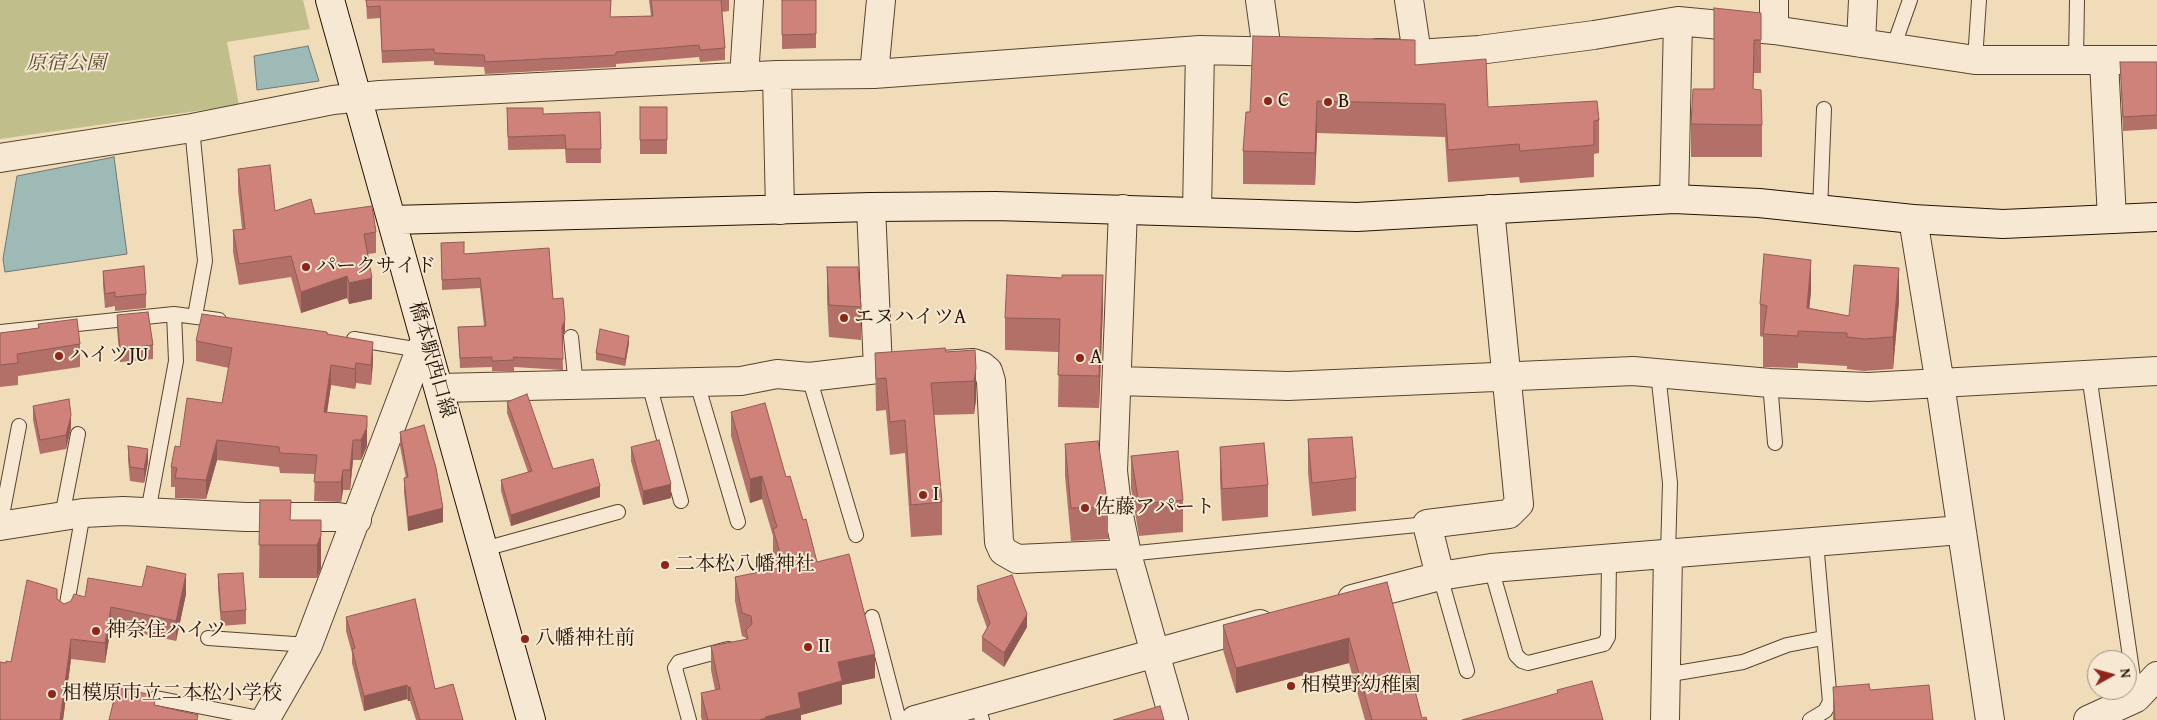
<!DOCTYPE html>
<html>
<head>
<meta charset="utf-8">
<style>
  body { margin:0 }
  #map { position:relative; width:2157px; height:720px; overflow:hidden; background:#f1dcb9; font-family:"Gentium Book Plus",serif }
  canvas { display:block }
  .north { position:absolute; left:2087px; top:650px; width:50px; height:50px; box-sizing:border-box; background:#f6e8d2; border:1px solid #a2927e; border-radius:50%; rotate:83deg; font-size:14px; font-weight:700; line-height:20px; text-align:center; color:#251200 }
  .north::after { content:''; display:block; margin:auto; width:18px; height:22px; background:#8f2418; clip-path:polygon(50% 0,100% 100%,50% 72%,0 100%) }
</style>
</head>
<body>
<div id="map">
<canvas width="2157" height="720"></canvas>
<div class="north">N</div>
</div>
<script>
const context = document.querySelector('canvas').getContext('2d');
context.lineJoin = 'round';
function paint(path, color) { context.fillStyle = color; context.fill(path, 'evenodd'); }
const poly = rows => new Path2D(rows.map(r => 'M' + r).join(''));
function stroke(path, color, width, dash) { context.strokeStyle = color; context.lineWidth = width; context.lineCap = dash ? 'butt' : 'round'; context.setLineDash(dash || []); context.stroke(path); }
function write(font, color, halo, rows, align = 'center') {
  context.font = font + ' "Gentium Book Plus","Noto Serif JP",serif'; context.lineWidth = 4; context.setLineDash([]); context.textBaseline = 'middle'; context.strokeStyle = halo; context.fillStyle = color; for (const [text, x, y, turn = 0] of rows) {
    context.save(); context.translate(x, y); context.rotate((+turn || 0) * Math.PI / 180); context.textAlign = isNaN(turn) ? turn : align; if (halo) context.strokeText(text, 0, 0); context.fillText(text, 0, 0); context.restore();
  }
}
paint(poly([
  [0,0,303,0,310,29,227,42,239,105,0,139]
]), '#c0bf8b');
const water = poly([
  [308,46,319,81,257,90,254,56,308,46],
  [114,157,127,254,5,272,3,259,17,176,114,157]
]);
paint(water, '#9dbab7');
stroke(water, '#6d776e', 1);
const lane = poly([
  [1893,48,1910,0],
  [1975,60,1979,0],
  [2076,61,2077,0],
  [192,128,205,261,195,316],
  [1820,210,1824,109],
  [0,332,174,314,219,320],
  [571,337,576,386],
  [354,339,420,350],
  [1658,373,1670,483,1668,554],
  [2089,375,2136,698],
  [809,377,856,535],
  [697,383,738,522],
  [1770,383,1775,443],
  [649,384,681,501],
  [148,512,176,361,174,314],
  [62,516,78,434],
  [0,526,19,426],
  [484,549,618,512],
  [1127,554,1427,524],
  [1491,568,1516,655,1522,661,1528,663,1604,644,1608,637,1609,559],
  [1440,576,1467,671],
  [65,615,83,513],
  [872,617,899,720],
  [208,638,308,645],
  [1665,675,1743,662,1787,645,1823,638],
  [156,698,265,719],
  [977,703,982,720],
  [689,720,675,668,679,662,728,649],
  [1810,720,1825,711,1830,702,1816,542]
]);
const street = poly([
  [1260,0,1267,51],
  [1409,0,1417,54],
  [1774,0,1774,30],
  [1861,43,1863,0],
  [1377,53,1417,54,1479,50,1594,35,1678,21,1774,30,1975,60,2157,60],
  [2104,61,2112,219],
  [874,74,881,0],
  [777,75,780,210],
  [744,77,749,0],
  [0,158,192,128,333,100,380,95,777,75,874,74,1200,50,1289,52],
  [1674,199,1678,21],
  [871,207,878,369],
  [1123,209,1113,471,1117,506,1127,554,1174,720],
  [1197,212,1200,50],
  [1913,219,1940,384,1990,720],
  [1117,381,1288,386,1633,371,1770,383,1868,387,2157,371],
  [439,388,741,381,777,374,809,377,878,369,973,363,982,366,988,371,991,381,999,542,1003,551,1017,559,1127,554],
  [0,526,83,513,123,511,246,517,338,517,357,520],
  [1440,576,1427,524,1509,514,1519,504,1490,209],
  [1352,599,1440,576,1491,568,1961,530],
  [265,720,308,645,420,350,426,347],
  [915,720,1260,624],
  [1665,720,1668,554],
  [2088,720,2136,698,2157,676]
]);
const secondary = poly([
  [330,0,531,720],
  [392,220,871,207,996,206,1357,217,1674,199,1759,203,1913,219,2003,224,2157,217]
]);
stroke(lane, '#58442e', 16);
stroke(street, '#58442e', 30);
stroke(secondary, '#251200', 30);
stroke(lane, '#f6e8d2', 14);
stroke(street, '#f6e8d2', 28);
stroke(secondary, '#f6e8d2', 28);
paint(poly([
  [366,0,611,0,610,17,651,16,649,0,729,0,729,11,722,12,725,48,725,60,700,62,699,57,616,64,616,67,485,74,484,67,434,65,434,61,382,63,380,18,367,19],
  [782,0,816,0,816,48,782,49],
  [1761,13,1761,73,1754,73,1753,89,1762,125,1762,157,1691,157,1691,124],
  [2120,62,2157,62,2157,129,2123,131],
  [1415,65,1488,107,1599,120,1599,153,1594,154,1594,177,1520,183,1519,177,1448,182,1445,137,1317,133,1315,185,1243,184,1243,151,1250,112],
  [640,107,667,107,667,154,640,154],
  [507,108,543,114,600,112,601,163,566,163,565,149,508,150],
  [238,169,275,211,315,214,376,232,376,253,368,254,372,299,349,304,347,298,301,313,291,277,239,285,233,252,233,230,242,229,238,190],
  [441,243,464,254,553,299,565,331,562,337,563,370,514,367,514,371,492,371,492,367,460,368,458,327,484,326,480,288,442,290],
  [827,267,861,307,861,340,829,337,827,300],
  [103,271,146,294,146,308,115,311,115,306,105,308,103,285],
  [1062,278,1103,307,1099,408,1058,407,1059,352,1005,350,1005,318],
  [1811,292,1809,308,1849,316,1899,301,1893,369,1864,371,1847,369,1847,366,1798,363,1798,368,1763,367,1763,337,1760,336,1760,304],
  [117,315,153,345,153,359,120,362,117,329],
  [38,324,80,344,80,367,18,376,18,385,0,387,0,333,38,328],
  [327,334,373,362,371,385,356,383,355,389,331,385,327,413,367,436,367,446,361,460,353,460,350,490,343,490,341,502,314,501,315,474,280,473,279,467,217,460,206,499,175,498,175,487,171,487,171,467,180,447,222,403,229,368,196,361,196,341],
  [629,343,625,366,596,360,596,353],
  [975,350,976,400,974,414,934,415,942,502,942,535,911,537,905,453,890,455,886,410,876,411,875,353,946,352],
  [507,402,553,469,600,497,511,526,501,491,501,480,528,472,507,413],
  [33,406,71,428,66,449,40,454,33,420],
  [731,412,786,477,803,520,817,562,875,678,842,685,842,704,801,715,801,720,702,720,701,717,701,693,715,690,711,670,711,646,746,639,746,638,742,636,735,601,735,577,777,569,773,552,773,536,762,499,750,503,731,436],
  [400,432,443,522,408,531,404,492,404,478,406,478,400,446],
  [1308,439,1356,478,1356,511,1312,516,1308,472],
  [1065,444,1108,507,1108,539,1071,541,1065,476],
  [128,446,148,462,144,483,130,481,128,460],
  [631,447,671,498,643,505,631,461],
  [1220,447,1268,485,1268,517,1222,521,1220,480],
  [1131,456,1183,500,1183,532,1139,536,1131,488],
  [260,500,291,520,321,520,321,568,317,578,259,578],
  [218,574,246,610,246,624,221,626,218,588],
  [1387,582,1422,718,1427,720,1365,720,1349,663,1236,693,1223,650,1223,625],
  [977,586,1027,627,1004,667,982,651,982,637,987,628,977,600],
  [186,594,176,641,111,627,105,663,71,659,63,720,0,720,6,663,11,662,57,599,64,604,85,597],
  [346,617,435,689,463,720,416,720,410,701,408,701,407,699,364,711,352,663,352,653,346,631],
  [1833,687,1870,690,1933,720,1833,720]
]), '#b27069');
paint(poly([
  [1317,101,1317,133,1315,185,1315,153],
  [1811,260,1811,292,1807,331,1807,308],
  [1899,268,1899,301,1893,369,1893,337],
  [1103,275,1103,307,1099,408,1099,376],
  [347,276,347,298,301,313,301,292],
  [372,278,372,299,349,304,349,283],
  [565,320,565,331,562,337,562,327],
  [629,336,629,343,625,366,625,359],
  [373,342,373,362,371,385,371,365],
  [356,363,356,383,355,389,355,369],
  [331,365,331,385,324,432,324,412],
  [976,368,976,400,974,414,974,381],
  [71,415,71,428,66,449,66,435],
  [367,416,367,446,361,460,361,440],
  [217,440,217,460,206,499,206,480],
  [353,440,353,460,350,490,350,470],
  [148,449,148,462,144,483,144,469],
  [343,470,343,490,341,502,341,482],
  [762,476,762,499,750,503,750,479],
  [671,484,671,498,643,505,643,491],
  [600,486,600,497,511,526,511,515],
  [443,508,443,522,408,531,408,517],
  [321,535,321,568,317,578,317,545],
  [186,574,186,594,176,641,176,621],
  [111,607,111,627,105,663,105,643],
  [1027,614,1027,627,1004,667,1004,653],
  [1349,638,1349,663,1236,693,1236,668],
  [71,639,71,659,63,720,60,720],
  [875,654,875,678,842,685,842,704,801,715,801,720,759,720,765,717,798,693,838,662],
  [407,685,407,699,364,711,364,696],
  [408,687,410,687,410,701,408,701]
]), '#915b55');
const building = poly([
  [366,0,611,0,610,17,653,16,651,0,721,0,725,48,700,50,699,45,616,52,616,55,485,62,484,55,434,53,434,49,382,51,380,6,367,7,366,0],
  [782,0,816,0,816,34,782,35,782,0],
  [1714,8,1761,13,1761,40,1754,40,1753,89,1761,90,1762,125,1691,124,1693,89,1714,89,1714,8],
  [1253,36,1415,40,1415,65,1486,59,1488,107,1597,101,1599,120,1594,121,1594,145,1520,151,1519,144,1448,150,1445,104,1317,101,1315,153,1243,151,1246,112,1250,112,1253,36],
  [2120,62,2157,62,2157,115,2123,117,2120,62],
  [640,107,667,107,667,140,640,140,640,107],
  [507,108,543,108,543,114,600,112,601,149,566,149,565,135,508,137,507,108],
  [270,165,275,211,311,199,315,214,372,206,376,232,364,234,372,278,349,283,347,276,301,292,291,256,239,264,233,230,245,229,238,169,270,165],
  [464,242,464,254,549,248,553,299,563,298,565,320,562,327,563,359,513,357,514,360,492,361,492,357,460,358,458,327,486,326,480,278,442,280,441,243,464,242],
  [1764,254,1811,260,1807,308,1849,316,1854,265,1899,268,1893,337,1864,339,1847,337,1847,333,1798,331,1798,336,1763,334,1767,306,1760,304,1764,254],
  [144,266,146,294,115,297,115,292,105,294,103,271,144,266],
  [827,267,858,267,861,307,829,305,827,267],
  [1007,275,1062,278,1062,275,1103,275,1099,376,1058,375,1060,319,1005,318,1007,275],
  [148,312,153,345,120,349,117,315,148,312],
  [202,314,327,332,327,334,373,342,371,365,356,363,355,369,331,365,324,412,367,416,367,427,361,440,353,440,350,470,343,470,341,482,314,482,317,455,280,453,279,447,217,440,206,480,175,478,177,468,171,467,175,446,180,447,187,398,222,403,232,348,196,341,202,314],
  [77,319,80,344,17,354,18,363,0,365,0,333,39,328,38,324,77,319],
  [600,329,629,336,625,359,596,353,600,329],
  [945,348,946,352,975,350,976,368,974,381,931,383,942,502,911,505,905,420,890,422,886,378,876,379,875,353,945,348],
  [527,394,553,469,593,459,600,486,511,515,501,480,532,471,507,402,527,394],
  [69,399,71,415,66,435,40,440,33,406,69,399],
  [765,403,786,477,790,476,803,520,806,519,817,562,849,554,875,654,838,662,842,681,798,693,801,708,765,717,766,718,759,720,708,720,701,693,720,689,711,646,748,639,746,630,752,624,751,616,742,613,735,577,784,567,773,529,777,527,762,476,750,479,731,412,765,403],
  [424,425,436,468,443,508,408,517,404,478,408,477,400,432,424,425],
  [1352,437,1356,478,1312,483,1308,439,1352,437],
  [659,440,671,484,643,491,631,447,659,440],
  [1098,441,1108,507,1071,508,1065,444,1098,441],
  [1264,443,1268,485,1222,489,1220,447,1264,443],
  [128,446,148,449,144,469,130,467,128,446],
  [1178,451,1183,500,1139,504,1131,456,1178,451],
  [260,500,291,500,290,520,321,520,321,535,317,545,259,545,260,500],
  [147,566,186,574,176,621,111,607,105,643,71,639,60,720,0,720,0,662,6,663,6,661,11,662,27,580,57,589,57,599,64,604,71,601,74,594,85,597,88,578,142,587,147,566],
  [243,573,246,610,221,612,218,574,243,573],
  [1012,575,1027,614,1004,653,982,637,990,623,977,586,1012,575],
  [1387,582,1422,718,1426,717,1427,720,1372,720,1349,638,1236,668,1223,625,1387,582],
  [415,599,435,689,453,684,463,720,420,720,410,687,408,687,407,685,364,696,352,649,355,648,346,617,415,599],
  [1592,681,1603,720,1462,720,1558,693,1557,690,1592,681],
  [1869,684,1870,690,1929,685,1933,720,1835,720,1833,687,1869,684],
  [117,687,156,696,154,705,198,715,197,720,109,720,117,687],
  [1160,706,1164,720,1113,720,1160,706]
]);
paint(building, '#cf827a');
stroke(building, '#915b55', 1);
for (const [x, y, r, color] of [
  [1268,101,5,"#8f2418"],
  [1328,102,5,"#8f2418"],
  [306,267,5,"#8f2418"],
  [844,318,5,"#8f2418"],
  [59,356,5,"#8f2418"],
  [1080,358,5,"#8f2418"],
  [923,495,5,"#8f2418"],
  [1085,508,5,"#8f2418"],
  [665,565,5,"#8f2418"],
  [96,631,5,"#8f2418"],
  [525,639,5,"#8f2418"],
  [808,647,5,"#8f2418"],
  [1291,686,5,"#8f2418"],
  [52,694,5,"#8f2418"]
]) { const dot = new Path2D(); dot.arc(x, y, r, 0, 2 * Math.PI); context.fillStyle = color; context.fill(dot); stroke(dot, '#f6e8d2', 2); }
write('italic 20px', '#5b4f31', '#f6e8d2', [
  ["原宿公園",66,64]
]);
write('20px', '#251200', '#f6e8d2', [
  ["C",1278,101],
  ["B",1338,102],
  ["パークサイド",316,267],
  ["エヌハイツA",854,318],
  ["ハイツJU",69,356],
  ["A",1090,358],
  ["Ⅰ",933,495],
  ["佐藤アパート",1095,508],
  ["二本松八幡神社",675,565],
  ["神奈住ハイツ",106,631],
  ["八幡神社前",535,639],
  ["Ⅱ",818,647],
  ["相模野幼稚園",1301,686],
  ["相模原市立二本松小学校",62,694]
], 'left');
write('20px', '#251200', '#f6e8d2', [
  ["橋本駅西口線",431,360,74]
]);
</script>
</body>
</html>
